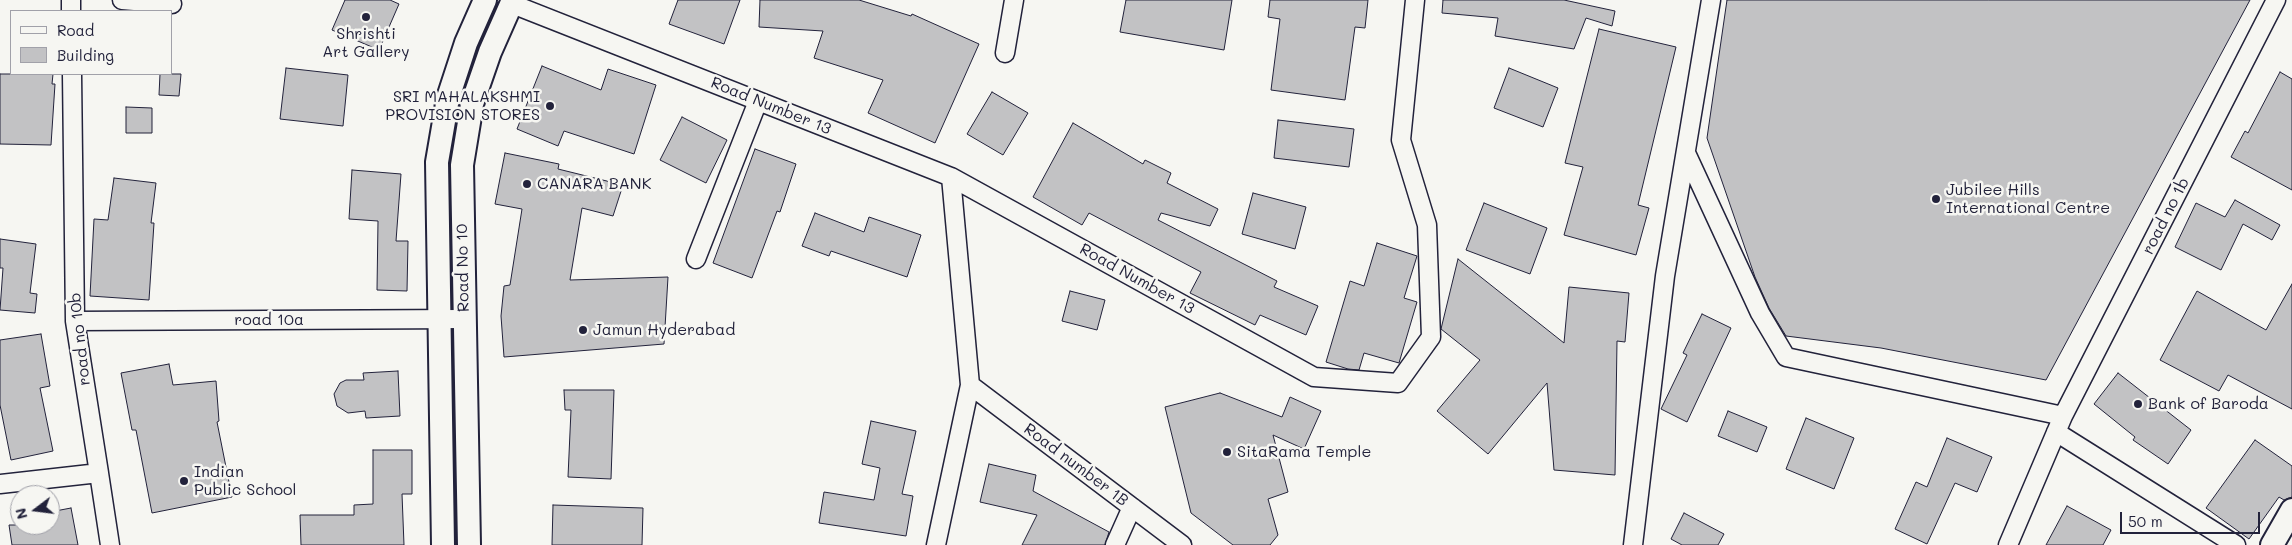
<!DOCTYPE html>
<html>
<head>
<meta charset="utf-8">
<style>
  body { margin:0 }
  #map { position:relative; width:2292px; height:545px; overflow:hidden; background:#f6f6f2; font-family:Mali,sans-serif }
  canvas { display:block }
  .legend { position:absolute; left:10px; top:10px; width:162px; height:65px; box-sizing:border-box; background:#f6f6f2; border:1px solid #a1a1a9; margin:0; padding:6px 9px; list-style:none; font-size:15px; color:#22223b }
  .legend li { display:flex; align-items:center; gap:10px; height:25px }
  .legend b { width:25px; border:1px solid #a1a1a9 }
  .north { position:absolute; left:10px; top:485px; width:50px; height:50px; box-sizing:border-box; background:#f6f6f2; border:1px solid #a1a1a9; border-radius:50%; rotate:255deg; font-size:14px; font-weight:700; line-height:20px; text-align:center; color:#22223b }
  .north::after { content:''; display:block; margin:auto; width:18px; height:22px; background:#22223b; clip-path:polygon(50% 0,100% 100%,50% 72%,0 100%) }
  .scale { position:absolute; left:2120px; top:512px; width:140px; height:22px; box-sizing:border-box; border:2px solid #22223b; border-top:0; padding-left:6px; font-size:15px; line-height:18px; white-space:nowrap; color:#22223b; -webkit-text-stroke:4px #f6f6f2; paint-order:stroke }
</style>
</head>
<body>
<div id="map">
<canvas width="2292" height="545"></canvas>
<ul class="legend">
<li><b style="height:6px;background:#f6f6f2"></b>Road</li>
<li><b style="height:14px;background:#c2c2c4"></b>Building</li>
</ul>
<div class="north">N</div>
<div class="scale">50 m</div>
</div>
<script>
const context = document.querySelector('canvas').getContext('2d');
context.lineJoin = 'round';
function paint(path, color) { context.fillStyle = color; context.fill(path, 'evenodd'); }
const poly = rows => new Path2D(rows.map(r => 'M' + r).join(''));
function stroke(path, color, width, dash) { context.strokeStyle = color; context.lineWidth = width; context.lineCap = dash ? 'butt' : 'round'; context.setLineDash(dash || []); context.stroke(path); }
function write(font, color, halo, rows, align = 'center') {
  context.font = font + ' Mali,sans-serif'; context.lineWidth = 5; context.setLineDash([]); context.textBaseline = 'middle'; context.strokeStyle = halo; context.fillStyle = color; for (const [text, x, y, turn = 0] of rows) {
    context.save(); context.translate(x, y); context.rotate((+turn || 0) * Math.PI / 180); context.textAlign = isNaN(turn) ? turn : align; if (halo) context.strokeText(text, 0, 0); context.fillText(text, 0, 0); context.restore();
  }
}
const building = poly([
  [345,0,390,0,399,4,379,50,332,30,345,0],
  [678,0,740,0,724,44,669,24,678,0],
  [760,0,859,0,911,16,912,14,979,44,935,143,868,113,883,80,814,58,823,31,759,27,760,0],
  [1126,0,1232,0,1224,50,1120,32,1126,0],
  [1270,0,1368,0,1365,28,1355,27,1345,100,1271,90,1280,19,1268,17,1270,0],
  [1443,0,1564,0,1615,11,1612,26,1586,18,1574,49,1495,36,1498,18,1442,13,1443,0],
  [1727,0,2250,0,2046,380,1881,348,1786,336,1769,308,1755,277,1707,138,1727,0],
  [1599,29,1676,47,1638,205,1649,208,1636,255,1564,235,1583,167,1565,163,1599,29],
  [542,66,601,90,608,69,656,85,634,154,564,131,558,146,517,129,542,66],
  [286,68,348,75,343,126,280,119,286,68],
  [1509,68,1558,88,1543,127,1494,108,1509,68],
  [2280,72,2292,79,2292,190,2231,157,2245,131,2248,133,2280,72],
  [0,74,53,74,52,84,55,84,51,145,0,144,0,74],
  [160,74,181,74,179,96,159,95,160,74],
  [992,92,1028,113,1003,155,967,134,992,92],
  [126,107,152,108,152,133,126,133,126,107],
  [682,117,727,140,706,183,660,160,682,117],
  [1278,120,1354,129,1349,167,1274,158,1278,120],
  [1073,123,1143,164,1145,160,1171,173,1167,183,1218,209,1210,226,1161,213,1158,220,1277,281,1274,287,1318,306,1306,335,1260,315,1255,325,1190,293,1201,272,1089,213,1082,225,1033,197,1073,123],
  [755,149,796,164,780,212,777,211,752,278,713,263,755,149],
  [505,153,559,164,558,169,623,185,613,216,582,208,570,280,668,277,664,344,504,357,501,316,504,286,510,285,522,209,495,204,505,153],
  [352,170,401,174,396,241,408,241,407,291,377,290,378,221,349,219,352,170],
  [114,178,156,183,151,223,154,223,149,300,90,296,94,219,108,220,114,178],
  [1253,193,1306,207,1295,249,1242,234,1253,193],
  [2235,200,2280,225,2272,240,2243,224,2221,270,2175,247,2196,203,2225,217,2235,200],
  [1484,203,1547,228,1530,274,1466,250,1484,203],
  [815,213,864,232,869,217,921,235,907,277,831,251,829,256,802,246,815,213],
  [0,239,36,244,30,293,37,294,35,313,0,310,3,268,0,268,0,239],
  [1377,243,1417,256,1404,298,1417,302,1399,363,1364,353,1359,370,1348,369,1326,362,1350,281,1364,286,1377,243],
  [1458,259,1564,343,1569,287,1629,293,1625,342,1617,341,1615,475,1554,470,1547,383,1488,454,1437,411,1480,360,1441,329,1458,259],
  [2292,284,2292,409,2228,375,2219,391,2160,360,2197,291,2266,330,2292,284],
  [1070,291,1105,300,1097,330,1062,321,1070,291],
  [1702,314,1731,328,1687,422,1661,409,1687,355,1683,353,1702,314],
  [41,334,50,386,40,388,53,451,11,460,0,405,0,340,41,334],
  [169,364,173,385,216,381,219,421,217,422,232,497,152,513,136,430,132,430,121,373,169,364],
  [398,371,400,416,366,418,365,411,348,413,337,406,334,394,340,383,346,380,364,380,363,373,398,371],
  [2118,373,2191,430,2168,464,2133,440,2135,437,2094,404,2118,373],
  [564,390,614,390,611,479,568,477,571,410,565,410,564,390],
  [1220,393,1282,417,1290,397,1321,411,1304,449,1273,435,1288,492,1268,499,1278,535,1270,545,1233,545,1191,513,1165,407,1220,393],
  [1728,411,1767,427,1757,452,1718,436,1728,411],
  [1806,418,1854,438,1834,489,1786,469,1806,418],
  [871,421,916,431,902,494,913,496,906,536,819,523,824,492,874,500,880,468,862,464,871,421],
  [1947,438,1992,457,1977,492,1955,483,1927,544,1895,529,1916,482,1927,487,1947,438],
  [2255,440,2292,466,2292,497,2284,500,2279,497,2249,539,2206,508,2255,440],
  [373,450,412,450,412,494,402,494,404,545,301,545,300,515,354,515,354,505,373,504,373,450],
  [989,464,1036,475,1033,491,1109,532,1105,545,1022,545,1037,515,980,502,989,464],
  [553,505,643,508,642,545,552,545,553,505],
  [2067,506,2111,530,2103,545,2046,545,2067,506],
  [71,508,78,545,12,545,9,525,50,525,50,512,71,508],
  [1684,513,1724,534,1718,545,1682,545,1671,539,1684,513]
]);
paint(building, '#c2c2c4');
stroke(building, '#22223b', 1);
const minor = poly([
  [71,0,71,11],
  [122,0,172,4],
  [512,4,951,177,1314,377,1398,383,1431,337,1427,225,1401,140,1415,0],
  [1005,53,1014,0],
  [1686,153,1760,313,1786,357,2063,416],
  [696,259,758,101],
  [75,321,463,319],
  [970,385,1182,545],
  [2056,432,2236,545],
  [99,473,110,545],
  [0,484,99,473,75,321,72,74],
  [936,545,970,385,951,177],
  [1115,545,1132,507],
  [1633,545,1665,276,1711,0],
  [2008,545,2063,416,2276,0]
]);
const major = poly([
  [443,545,437,162,448,98,466,43,485,0],
  [469,545,462,165,472,104,490,52,513,0],
  [2272,545,2292,510]
]);
stroke(minor, '#22223b', 21);
stroke(major, '#22223b', 26);
stroke(minor, '#f6f6f2', 18);
stroke(major, '#f6f6f2', 22);
for (const [x, y, r, color] of [
  [366,17,5,"#22223b"],
  [550,106,5,"#22223b"],
  [527,184,5,"#22223b"],
  [1936,199,5,"#22223b"],
  [583,330,5,"#22223b"],
  [2138,404,5,"#22223b"],
  [1227,452,5,"#22223b"],
  [184,481,5,"#22223b"]
]) { const dot = new Path2D(); dot.arc(x, y, r, 0, 2 * Math.PI); context.fillStyle = color; context.fill(dot); stroke(dot, '#f6f6f2', 2); }
write('16px', '#22223b', '#f6f6f2', [
  ["Shrishti",366,34,"center"],
  ["Art Gallery",366,52,"center"],
  ["SRI MAHALAKSHMI",540,97,"right"],
  ["PROVISION STORES",540,115,"right"],
  ["CANARA BANK",537,184],
  ["Jubilee Hills",1946,190],
  ["International Centre",1946,208],
  ["Jamun Hyderabad",593,330],
  ["Bank of Baroda",2148,404],
  ["SitaRama Temple",1237,452],
  ["Indian",194,472],
  ["Public School",194,490]
], 'left');
write('16px', '#22223b', '#f6f6f2', [
  ["Road Number 13",771,106,22],
  ["road no 1b",2166,216,-63],
  ["Road No 10",463,268,-91],
  ["Road Number 13",1137,279,29],
  ["road 10a",269,320],
  ["road no 10b",80,339,-96],
  ["Road number 1B",1076,465,37]
]);
</script>
</body>
</html>
